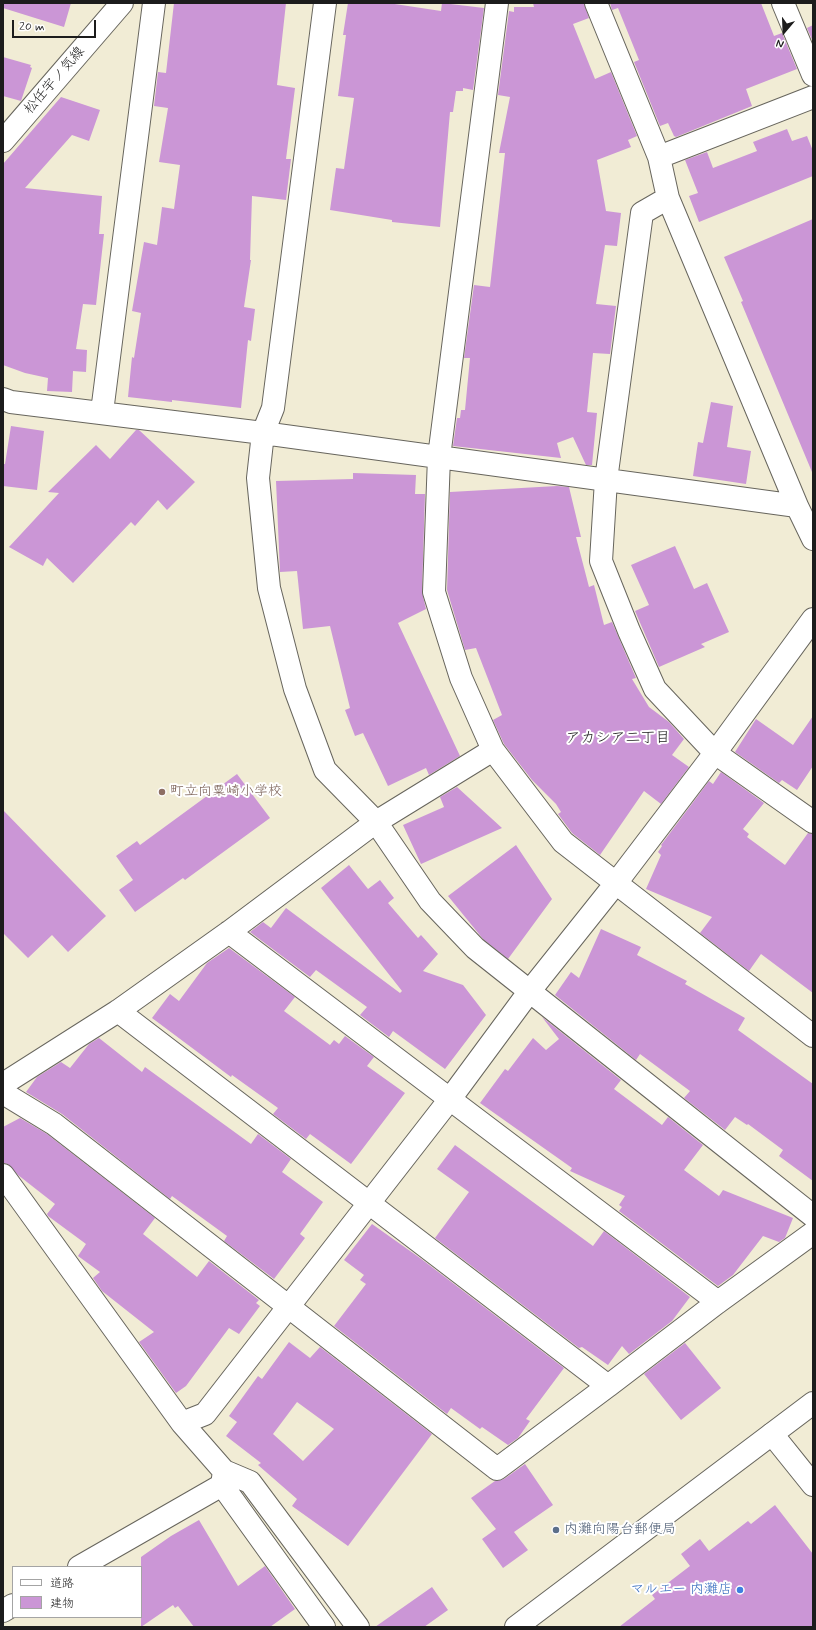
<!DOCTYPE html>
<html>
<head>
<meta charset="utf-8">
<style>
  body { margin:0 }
  #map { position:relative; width:816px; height:1630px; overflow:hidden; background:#f1ecd5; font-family:Mynerve,"Klee One",sans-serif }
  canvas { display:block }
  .frame { position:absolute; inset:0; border:4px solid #1c1c1c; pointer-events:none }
  .legend { position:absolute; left:12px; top:1566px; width:130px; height:52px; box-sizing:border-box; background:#fff; border:1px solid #a4a4a4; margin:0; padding:5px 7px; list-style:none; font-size:12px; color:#1c1c1c }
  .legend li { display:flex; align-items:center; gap:8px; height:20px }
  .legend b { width:20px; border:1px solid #a4a4a4 }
  .north { position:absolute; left:764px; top:12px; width:40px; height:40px; -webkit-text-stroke:3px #fff; paint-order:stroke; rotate:199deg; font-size:11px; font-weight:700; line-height:16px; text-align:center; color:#1c1c1c }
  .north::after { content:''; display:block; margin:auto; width:14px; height:18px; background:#1c1c1c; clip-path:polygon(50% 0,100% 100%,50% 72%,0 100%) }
  .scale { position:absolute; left:12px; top:20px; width:84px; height:18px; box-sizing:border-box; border:2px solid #1c1c1c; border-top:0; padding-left:5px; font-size:12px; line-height:14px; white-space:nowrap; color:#1c1c1c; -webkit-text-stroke:3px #fff; paint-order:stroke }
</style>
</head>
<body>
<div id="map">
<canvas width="816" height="1630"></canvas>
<div class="frame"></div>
<ul class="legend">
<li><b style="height:5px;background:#fff"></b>道路</li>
<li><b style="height:11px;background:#cb96d6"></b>建物</li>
</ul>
<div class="north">N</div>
<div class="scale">20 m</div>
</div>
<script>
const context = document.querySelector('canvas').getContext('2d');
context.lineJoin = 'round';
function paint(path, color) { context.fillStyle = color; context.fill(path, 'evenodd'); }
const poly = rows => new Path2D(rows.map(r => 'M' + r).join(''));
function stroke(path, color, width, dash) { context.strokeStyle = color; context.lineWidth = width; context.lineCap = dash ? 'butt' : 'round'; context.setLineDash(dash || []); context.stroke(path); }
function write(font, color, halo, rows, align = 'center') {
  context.font = font + ' Mynerve,"Klee One",sans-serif'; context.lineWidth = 4; context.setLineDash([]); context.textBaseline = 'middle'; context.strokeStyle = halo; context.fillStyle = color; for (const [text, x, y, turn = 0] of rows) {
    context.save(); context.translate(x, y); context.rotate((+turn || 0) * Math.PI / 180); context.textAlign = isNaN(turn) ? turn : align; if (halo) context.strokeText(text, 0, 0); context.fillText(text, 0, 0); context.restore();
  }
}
paint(poly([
  [4,3,71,3,64,27,3,8],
  [174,3,286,3,277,85,295,88,286,159,291,159,286,200,252,196,250,260,251,260,244,307,255,309,251,341,248,340,241,408,172,400,172,402,128,397,132,357,134,358,141,313,132,311,144,242,157,245,162,207,174,209,180,165,159,162,168,108,154,106,158,72,166,73],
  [348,3,388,3,441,11,442,3,484,8,473,90,463,88,463,91,456,91,453,112,450,112,440,227,392,222,392,220,330,210,336,168,344,169,354,98,338,96,346,35,343,35],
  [533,3,584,3,589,18,573,24,595,79,611,72,637,136,628,140,631,147,597,160,606,211,621,213,617,246,605,245,596,304,616,306,610,354,593,353,587,412,597,413,592,465,586,465,573,437,557,443,561,458,453,446,457,418,460,418,461,410,465,410,470,358,464,358,474,285,490,287,505,153,499,153,510,97,498,95,509,11,514,12,514,7,534,7],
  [610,3,761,3,774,36,782,33,797,69,746,89,752,106,676,137,674,136,668,123,660,126,634,62,639,60,618,8,612,10],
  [813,25,813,42,807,28],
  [3,57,31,65,30,67,32,68,21,101,3,96],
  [61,97,100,110,89,141,72,135,25,188,102,196,99,234,104,234,96,305,83,304,76,349,87,350,86,372,73,371,72,392,47,391,48,378,25,373,3,365,3,164],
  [787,129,792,141,807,136,813,151,813,176,699,222,689,196,698,193,685,160,707,152,713,168,757,151,753,142],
  [813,219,813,472,812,472,741,302,743,301,724,257],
  [711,402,733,406,727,447,751,451,746,484,693,476,698,442,703,443],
  [11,426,44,431,37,490,3,486,3,464,5,464],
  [136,430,139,430,195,482,167,510,158,500,135,526,131,522,73,583,47,558,43,566,9,547,59,493,48,492,96,445,110,459],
  [353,473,416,475,415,494,425,494,422,592,426,609,398,623,460,756,429,775,426,768,388,786,363,733,355,736,345,710,350,708,330,626,303,629,297,571,280,572,276,481,353,479],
  [557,486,569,487,581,537,576,537,589,587,594,585,604,625,612,622,636,678,632,679,649,707,669,722,684,739,672,755,689,767,661,804,644,791,600,855,572,833,558,814,561,812,556,804,532,780,504,744,493,720,502,715,476,648,465,650,447,590,450,492],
  [675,546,694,589,707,583,729,632,701,644,705,647,659,667,635,611,649,605,631,565],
  [813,716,813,766,797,790,782,780,779,783,735,752,756,719,793,745],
  [721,772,764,803,743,829,749,834,747,837,785,865,808,833,813,834,813,993,761,954,749,971,700,933,712,917,646,889,661,855,658,852,662,846,661,845,709,781,713,784],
  [237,774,270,818,185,880,183,878,135,912,119,890,133,880,116,856,137,841,140,845],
  [457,787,502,828,421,864,403,825,444,807,440,797],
  [3,810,106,916,68,952,52,935,28,958,3,933],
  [516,845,552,899,508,959,483,939,448,896],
  [349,865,368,889,380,880,394,898,388,903,418,938,421,935,438,954,423,971,463,985,486,1015,445,1069,393,1031,389,1037,360,1015,367,1007,316,970,310,977,250,932,263,922,271,928,286,908,400,993,402,991,321,888],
  [601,929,641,947,637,955,687,981,685,984,745,1018,738,1030,813,1084,813,1181,779,1156,783,1150,748,1124,747,1125,735,1117,725,1130,684,1098,690,1091,640,1054,636,1060,555,995,571,972,579,978],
  [229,948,295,997,284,1011,330,1045,334,1040,339,1044,345,1036,374,1057,367,1066,405,1093,351,1164,310,1134,306,1139,273,1114,278,1108,232,1075,231,1077,152,1018,170,994,179,1001,207,963],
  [542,1017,621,1080,614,1089,662,1125,668,1117,703,1145,684,1170,719,1196,723,1190,793,1218,785,1238,779,1242,763,1236,733,1275,718,1286,619,1211,622,1207,619,1205,625,1196,570,1171,572,1168,480,1103,505,1069,508,1071,533,1038,546,1050,559,1039],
  [99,1038,142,1072,145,1067,251,1144,258,1134,291,1159,282,1172,323,1202,300,1234,305,1238,274,1279,224,1241,227,1236,172,1196,170,1199,62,1114,26,1092,37,1077,61,1062,70,1068,89,1044],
  [20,1118,47,1134,155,1218,143,1234,197,1277,209,1261,259,1300,256,1303,260,1306,239,1334,229,1328,186,1386,176,1393,139,1342,154,1332,102,1291,93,1278,100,1272,78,1256,86,1244,48,1216,47,1214,55,1204,18,1175,8,1164,3,1163,3,1127],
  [455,1145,593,1246,604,1231,690,1297,672,1321,629,1354,622,1346,608,1365,582,1347,579,1348,435,1238,469,1192,437,1169],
  [372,1224,420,1258,564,1368,526,1419,530,1421,518,1438,508,1445,482,1427,480,1429,451,1408,447,1414,334,1326,366,1284,360,1280,364,1275,344,1260],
  [289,1342,310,1358,320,1347,432,1434,348,1546,292,1506,297,1499,258,1465,261,1463,226,1436,237,1422,229,1416,258,1376,262,1379],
  [297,1402,334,1429,303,1461,273,1434],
  [685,1343,721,1388,681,1420,644,1374],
  [525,1464,553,1505,514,1532,528,1550,503,1568,482,1539,496,1529,471,1498,495,1481,504,1479],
  [775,1505,813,1554,813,1627,619,1627,655,1599,652,1595,690,1566,681,1554,700,1539,709,1551,748,1521,751,1524],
  [199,1520,238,1586,265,1566,295,1609,270,1627,194,1627,178,1606,175,1608,173,1605,141,1627,141,1557,171,1536],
  [432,1587,448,1610,424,1627,375,1627]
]), '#cb96d6');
const minor = poly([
  [325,3,273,408,263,433,258,478,269,588,295,689,325,770,376,822,430,901,475,948,813,1216],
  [497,3,439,457,434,592,461,678,493,750,563,842,813,1036],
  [596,3,659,157,668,198,797,506],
  [783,3,813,75],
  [659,157,813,97],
  [668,198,642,213,606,480,601,561,629,631,655,689,715,753,813,822],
  [3,399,11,402,263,433,797,506,813,539],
  [102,412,154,3],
  [229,932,718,1302],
  [3,1084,118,1011,229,932,376,822,493,750],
  [3,1093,54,1124,497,1469,608,1386,118,1011],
  [3,1175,182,1423],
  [608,1386,718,1302,813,1233],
  [772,1434,813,1485],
  [222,1485,324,1627],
  [79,1567,222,1485,224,1471],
  [3,1611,13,1605],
  [358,1627,250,1482,224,1471,182,1423,205,1414,450,1099,529,992,616,883,715,753,813,619]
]);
const tertiary = poly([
  [516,1627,813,1403]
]);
const primary = poly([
  [3,141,122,3]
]);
stroke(minor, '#67655d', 24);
stroke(tertiary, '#67655d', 24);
stroke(primary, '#67655d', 24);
stroke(minor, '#fff', 22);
stroke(tertiary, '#fff', 22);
stroke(primary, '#fff', 22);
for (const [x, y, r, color] of [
  [162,792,4,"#8d6e63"],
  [556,1530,4,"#5c6f8a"],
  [740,1590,4,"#3f7fe0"]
]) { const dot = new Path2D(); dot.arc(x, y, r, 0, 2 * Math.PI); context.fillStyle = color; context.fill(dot); stroke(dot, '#fff', 1.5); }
write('14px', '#1c1c1c', '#fff', [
  ["松任宇ノ気線",55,81,-49]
]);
write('14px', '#785e54', '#fff', [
  ["町立向粟崎小学校",170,792]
], 'left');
write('14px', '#4e5e75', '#fff', [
  ["内灘向陽台郵便局",564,1530]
], 'left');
write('14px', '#366cbe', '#fff', [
  ["マルエー 内灘店",732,1590]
], 'right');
write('15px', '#1c1c1c', '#fff', [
  ["アカシア二丁目",618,739]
]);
</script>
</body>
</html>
